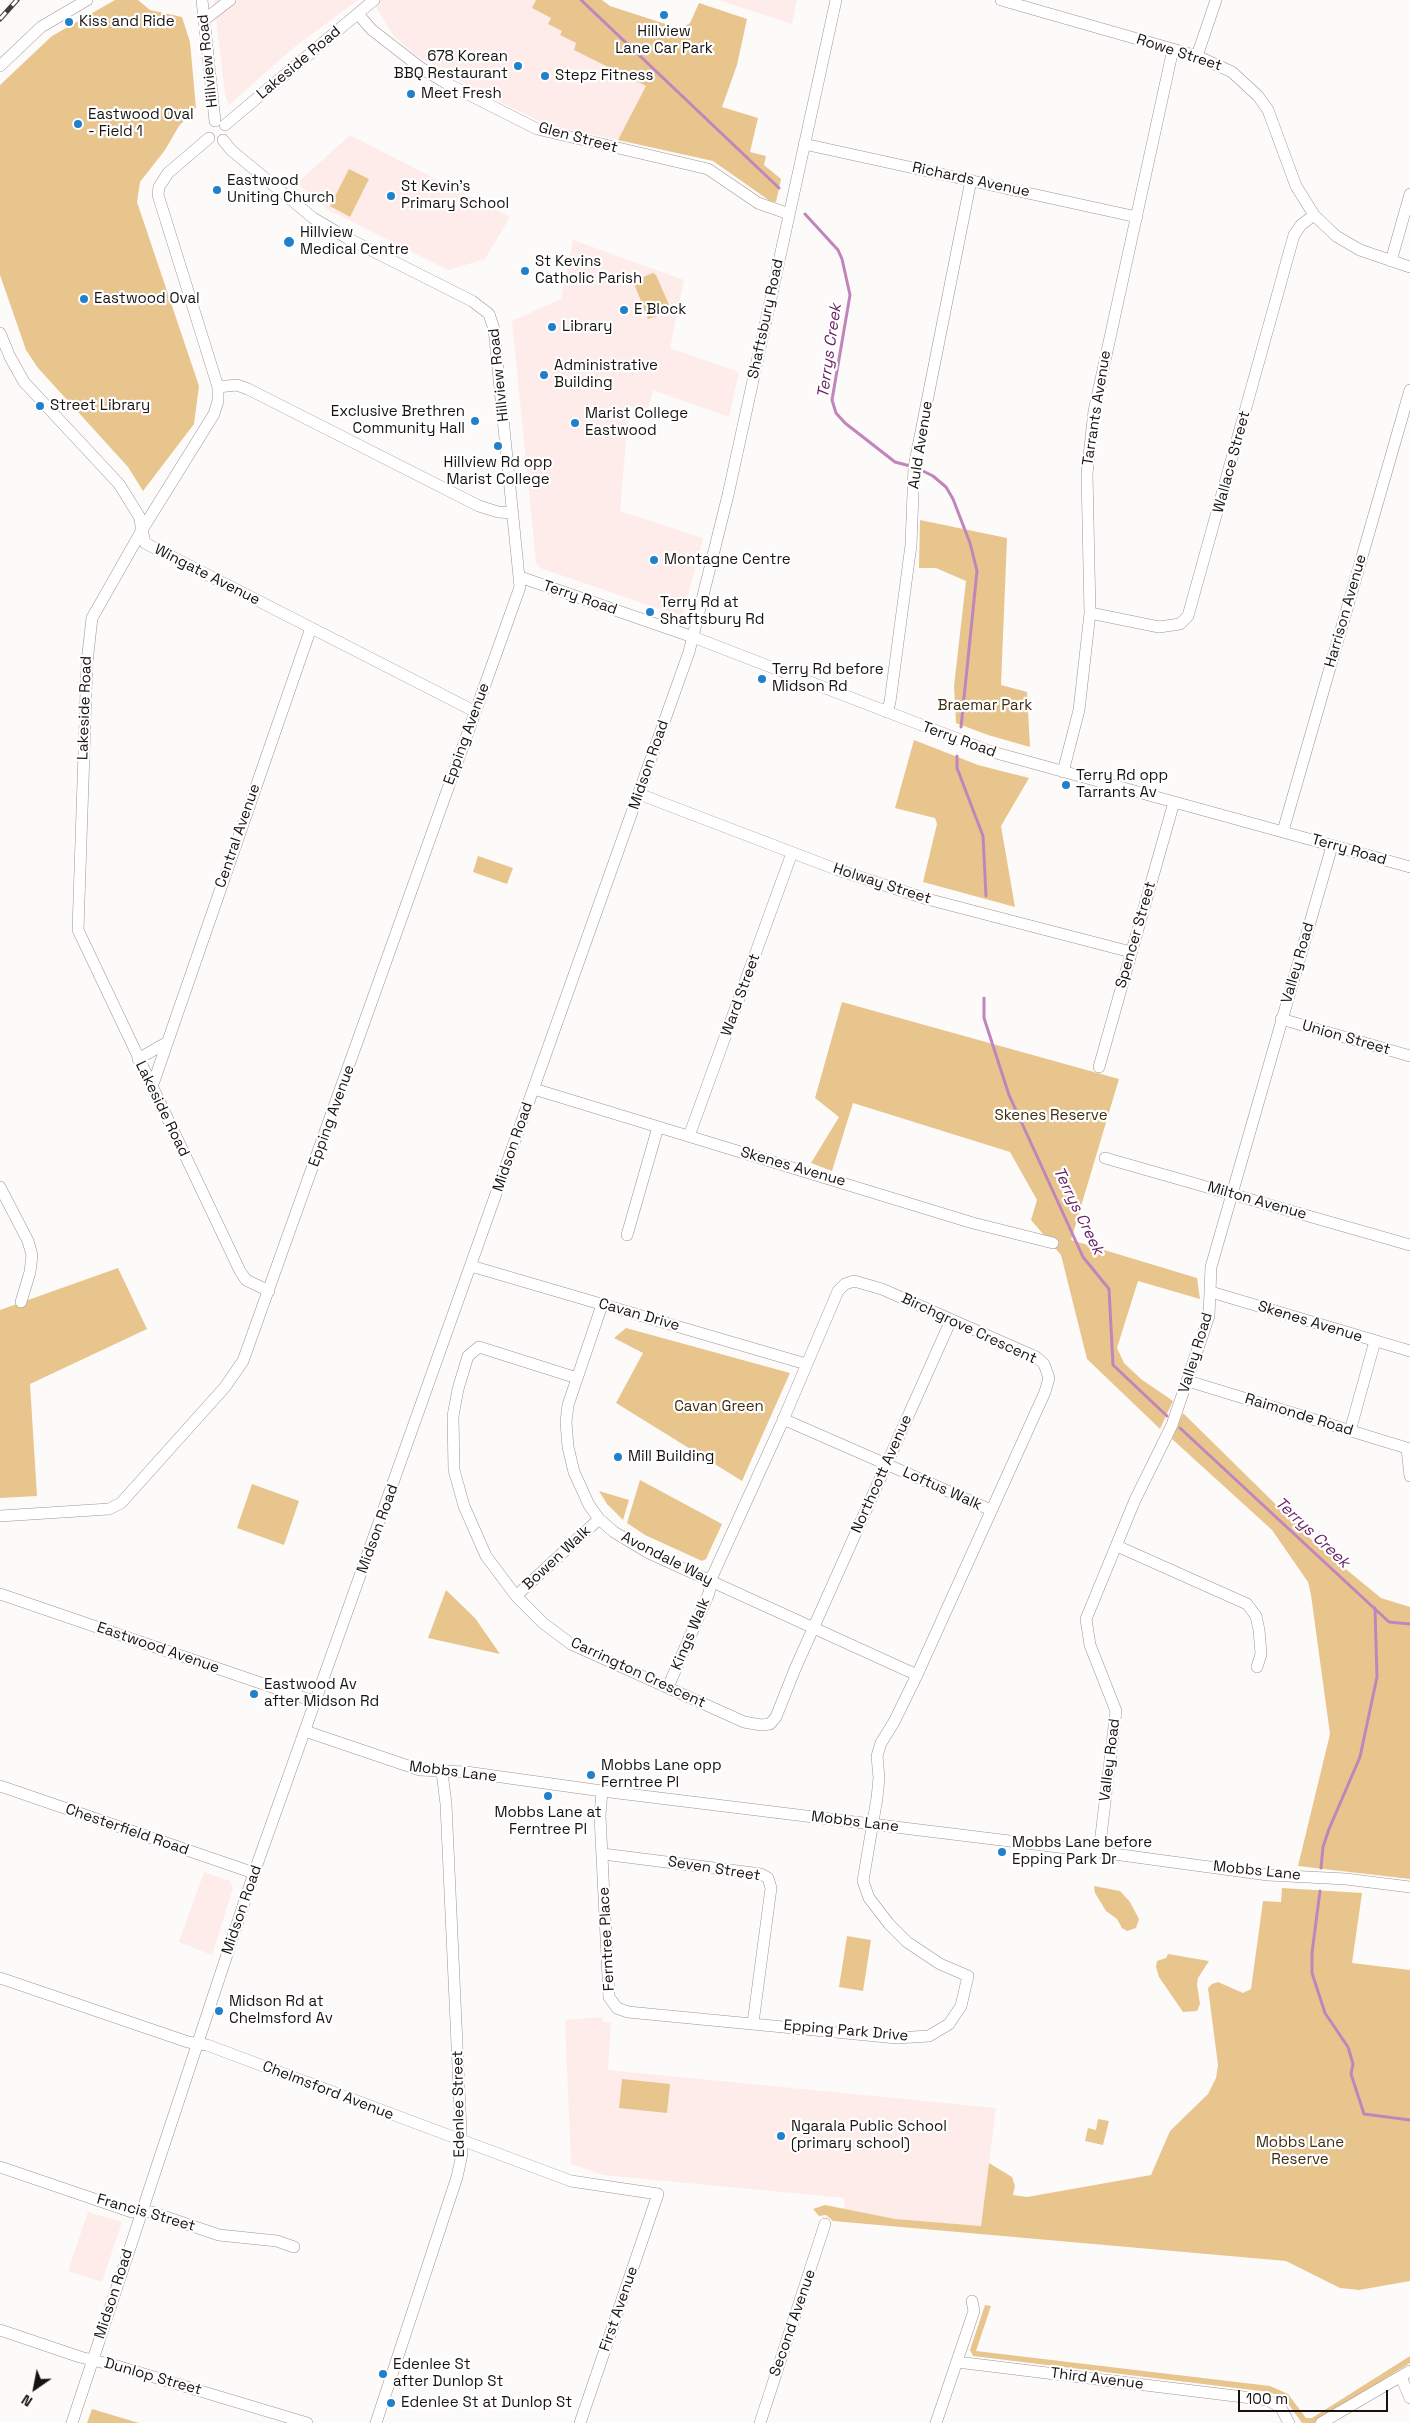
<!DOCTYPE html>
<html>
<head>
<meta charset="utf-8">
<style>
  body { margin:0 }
  #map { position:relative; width:1410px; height:2423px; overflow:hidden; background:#fdfafa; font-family:"Space Grotesk",sans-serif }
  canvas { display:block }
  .north { position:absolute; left:10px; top:2363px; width:50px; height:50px; -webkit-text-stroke:4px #fff; paint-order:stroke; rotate:213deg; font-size:14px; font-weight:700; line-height:20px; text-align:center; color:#171312 }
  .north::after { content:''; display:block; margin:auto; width:18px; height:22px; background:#171312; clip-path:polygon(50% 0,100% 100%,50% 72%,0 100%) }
  .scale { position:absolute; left:1238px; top:2390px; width:150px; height:22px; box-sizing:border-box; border:2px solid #171312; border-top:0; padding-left:6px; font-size:15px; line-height:18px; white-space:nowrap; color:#171312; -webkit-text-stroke:4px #fff; paint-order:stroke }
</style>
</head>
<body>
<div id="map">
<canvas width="1410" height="2423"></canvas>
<div class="north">N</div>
<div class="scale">100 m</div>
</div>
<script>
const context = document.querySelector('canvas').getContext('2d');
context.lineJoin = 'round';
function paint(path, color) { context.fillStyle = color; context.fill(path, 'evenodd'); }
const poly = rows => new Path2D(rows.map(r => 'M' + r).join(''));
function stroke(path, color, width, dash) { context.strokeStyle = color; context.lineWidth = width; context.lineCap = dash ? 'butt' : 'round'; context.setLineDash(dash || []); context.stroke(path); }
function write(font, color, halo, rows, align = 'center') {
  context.font = font + ' "Space Grotesk",sans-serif'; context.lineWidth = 4.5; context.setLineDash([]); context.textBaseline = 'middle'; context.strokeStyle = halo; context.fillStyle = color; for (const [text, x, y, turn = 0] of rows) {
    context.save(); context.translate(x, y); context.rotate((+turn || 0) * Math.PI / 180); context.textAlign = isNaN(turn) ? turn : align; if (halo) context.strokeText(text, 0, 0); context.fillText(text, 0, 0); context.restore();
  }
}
paint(poly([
  [214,0,358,0,292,49,229,105,225,94],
  [372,0,536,0,532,8,551,18,562,31,560,35,576,43,575,50,647,86,618,140,547,125,466,85,414,54,393,35],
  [718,0,797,0,792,24],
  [350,135,510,217,485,259,448,270,327,209,297,183],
  [573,240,684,280,670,348,739,372,729,417,653,390,647,412,629,406,620,511,703,538,683,614,680,616,540,568,536,562,512,321,561,299],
  [204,1872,230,1881,233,1888,212,1955,179,1942],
  [602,2017,603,2022,611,2022,608,2070,996,2108,981,2226,843,2215,845,2198,603,2175,571,2164,565,2020],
  [88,2212,122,2222,102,2282,68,2271]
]), '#feecea');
paint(poly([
  [115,0,138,0,150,10,182,17,190,42,196,108,179,126,165,150,140,182,137,202,199,386,194,424,143,491,128,467,38,368,26,350,0,275,0,85,52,36],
  [536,0,602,0,610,6,681,29,690,23,699,3,747,19,737,65,722,107,758,118,750,152,766,156,764,165,781,179,776,202,770,201,713,161,618,140,646,86,574,50,576,43,560,35,562,31,548,24,551,18,532,8],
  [349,169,369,179,350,217,330,206],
  [653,273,656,275,670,307,668,312,648,319,633,281],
  [920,520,1007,538,1001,685,1027,692,1030,747,988,735,956,723,954,686,966,581,936,568,919,568],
  [914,740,978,765,1029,778,1001,826,1015,907,923,882,937,824,935,818,895,808],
  [478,856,513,868,507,884,473,872],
  [842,1002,1119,1079,1071,1240,1197,1278,1200,1299,1138,1281,1117,1348,1124,1363,1141,1379,1173,1401,1160,1429,1087,1359,1061,1255,1031,1220,1037,1200,1010,1152,853,1103,832,1171,811,1163,839,1117,815,1098],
  [118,1268,147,1329,30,1384,37,1496,0,1498,0,1310],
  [626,1328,790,1373,742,1481,616,1403,643,1353,614,1338],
  [1183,1413,1319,1547,1381,1598,1410,1607,1410,1879,1298,1866,1330,1734,1311,1595,1308,1582,1272,1530,1172,1439],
  [640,1480,722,1524,706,1559,702,1561,645,1535,627,1523],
  [252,1484,299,1501,284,1545,237,1528],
  [599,1491,629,1500,623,1520,607,1504],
  [446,1590,475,1618,500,1654,428,1638],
  [1094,1886,1120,1891,1130,1902,1139,1919,1136,1928,1127,1931,1122,1928,1117,1919,1106,1911,1095,1893],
  [1282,1888,1362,1893,1352,1963,1410,1970,1410,2281,1359,2290,1340,2288,1286,2261,833,2221,826,2215,819,2216,813,2209,825,2205,895,2219,981,2226,989,2163,1012,2177,1015,2186,1013,2195,1027,2197,1151,2175,1170,2131,1208,2094,1216,2078,1218,2065,1208,1988,1212,1984,1218,1982,1243,1993,1251,1989,1263,1901,1281,1902],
  [847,1936,871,1940,863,1991,839,1987],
  [1168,1954,1209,1961,1198,1978,1197,1984,1200,2004,1197,2011,1183,2012,1159,1977,1156,1967,1157,1961,1166,1958],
  [622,2079,670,2084,667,2113,619,2108],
  [1098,2119,1109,2121,1103,2145,1085,2141,1088,2128,1096,2130],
  [985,2305,991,2306,976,2351,1270,2386,1288,2394,1306,2418,1312,2418,1410,2356,1410,2363,1314,2423,1302,2423,1284,2398,1269,2392,973,2356,970,2350],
  [92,2409,139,2423,87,2423]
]), '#e9c58e');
stroke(poly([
  [581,0,779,188],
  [805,214,838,250,842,259,850,295,832,400,836,413,845,423,895,462,910,466],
  [919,469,933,476,946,487,953,499,970,543,977,571,961,727],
  [957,756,957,768,983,836,986,896],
  [984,998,984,1018,1009,1095,1083,1257,1109,1289,1113,1365,1167,1416],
  [1180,1428,1389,1622,1410,1624],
  [1321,1868,1323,1847,1329,1829,1360,1757,1377,1677,1375,1608],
  [1320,1891,1312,1953,1312,1973,1325,2013,1348,2047,1353,2064,1351,2074,1364,2114,1410,2120]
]), '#c086bb', 3);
const minor = poly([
  [202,0,215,121],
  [1001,0,1197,56,1232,72,1258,96,1268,110,1296,186,1314,215,1336,236,1360,250,1410,267],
  [358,14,372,30,421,68,446,83,537,129,708,169,758,203,789,214],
  [204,20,230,0],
  [1197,56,1216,0],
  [0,66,41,27,87,0],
  [225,125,374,0],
  [209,138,168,173,159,187,158,195,218,387,218,401,214,414,142,530,92,618,87,662,78,930,240,1271,246,1280,269,1291],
  [804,144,1137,217],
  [1391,261,1410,194],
  [0,333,10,357,24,382,119,484,139,516,145,543,474,711],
  [218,387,237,385,248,389,479,506,498,512,513,513],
  [520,577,693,637,989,751,1410,867],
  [1090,613,1159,627,1180,624,1188,616,1294,235,1301,225,1314,215],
  [887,712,890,702,911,545,914,467,971,180],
  [1063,772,1079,710,1090,613,1087,474,1094,411,1173,49],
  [639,794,838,870,927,899,1131,952],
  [1283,831,1410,390],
  [1281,1019,1410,1056],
  [138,1059,166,1043],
  [1099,1067,1174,802],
  [152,1087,311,628],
  [534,1089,973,1223,1053,1243],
  [689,1136,792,853],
  [1105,1158,1410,1245],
  [0,1187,28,1241,32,1255,30,1272,21,1302],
  [627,1235,658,1127],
  [471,1266,806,1364],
  [1211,1292,1410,1351],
  [602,1305,568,1405,566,1422,568,1447,574,1472,589,1505,599,1519,614,1532,649,1553,917,1675],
  [577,1378,479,1347,468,1356,458,1389,453,1416,454,1470,464,1506,486,1556,516,1596,543,1623,571,1644,744,1722,761,1725,770,1724,776,1717,795,1669,951,1320],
  [1188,1381,1410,1449],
  [783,1419,991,1510],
  [1350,1431,1375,1341],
  [1407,1449,1410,1476],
  [0,1516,109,1509,121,1503,225,1387,243,1361,520,587,494,329,489,314,472,301,347,238,313,218,231,150,223,140],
  [1117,1546,1247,1604,1256,1616,1259,1630,1261,1654,1257,1667],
  [0,1594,316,1702],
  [516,1596,599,1519],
  [305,1731,420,1770,466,1772,602,1791,1099,1852,1268,1875,1346,1879,1410,1887],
  [0,1786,254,1873],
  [602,1791,600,1816,609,1997,617,2008,628,2012,897,2038,929,2036,949,2024,961,2006,968,1976,940,1964,907,1942,889,1924,869,1898,863,1881,877,1798,879,1778,877,1756,881,1743,894,1722,917,1675,1045,1392,1049,1378,1044,1364,1036,1357,882,1289,854,1281,845,1284,838,1291,781,1425,712,1577,709,1593,668,1687],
  [1099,1852,1116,1711,1090,1645,1086,1619,1135,1500,1172,1425,1209,1316,1211,1267,1332,846],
  [603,1854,761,1874,768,1878,771,1888,753,2023],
  [0,1978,188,2042,207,2045,571,2181,658,2194,580,2423],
  [0,2167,132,2212,151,2212,219,2235,277,2241,294,2247],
  [0,2330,80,2357,117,2366,307,2423],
  [957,2362,1268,2400,1281,2408,1289,2423],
  [1401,2377,1410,2398],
  [72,2423,254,1873,689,652,728,495,836,0],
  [376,2423,457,2177,462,2154,446,1804,442,1772],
  [760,2423,825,2224],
  [936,2423,974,2311,972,2301],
  [1321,2423,1410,2371]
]);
stroke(minor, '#a09493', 12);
stroke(minor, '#fff', 11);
const rail = poly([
  [0,19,17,0]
]);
stroke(rail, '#403d3c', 5);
stroke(rail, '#fff', 3, [9]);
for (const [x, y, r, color] of [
  [664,15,5,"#2080cc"],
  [69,22,5,"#2080cc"],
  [518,66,5,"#2080cc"],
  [545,76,5,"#2080cc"],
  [411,94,5,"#2080cc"],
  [78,124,5,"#2080cc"],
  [217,190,5,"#2080cc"],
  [391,196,5,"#2080cc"],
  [289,242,6,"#2080cc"],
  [525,271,5,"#2080cc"],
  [84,299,5,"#2080cc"],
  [624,310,5,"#2080cc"],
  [552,327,5,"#2080cc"],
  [544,375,5,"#2080cc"],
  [40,406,5,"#2080cc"],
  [475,421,5,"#2080cc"],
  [575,423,5,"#2080cc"],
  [498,446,5,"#2080cc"],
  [654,560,5,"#2080cc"],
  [650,612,5,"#2080cc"],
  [762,679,5,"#2080cc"],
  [1066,785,5,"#2080cc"],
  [618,1457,5,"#2080cc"],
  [254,1694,5,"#2080cc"],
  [591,1775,5,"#2080cc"],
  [548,1796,5,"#2080cc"],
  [1002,1852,5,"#2080cc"],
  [219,2011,5,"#2080cc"],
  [781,2136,5,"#2080cc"],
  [383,2374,5,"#2080cc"],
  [391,2403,5,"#2080cc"]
]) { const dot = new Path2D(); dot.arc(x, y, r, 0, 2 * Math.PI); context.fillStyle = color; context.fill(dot); stroke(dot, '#fff', 2); }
write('15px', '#171312', '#fff', [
  ["Kiss and Ride",79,22],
  ["Hillview",664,32,"center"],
  ["Lane Car Park",664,49,"center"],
  ["678 Korean",508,57,"right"],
  ["BBQ Restaurant",508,74,"right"],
  ["Stepz Fitness",555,76],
  ["Meet Fresh",421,94],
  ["Eastwood Oval",88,115],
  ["- Field 1",88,132],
  ["Eastwood",227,181],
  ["Uniting Church",227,198],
  ["St Kevin's",401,187],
  ["Primary School",401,204],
  ["Hillview",300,233],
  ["Medical Centre",300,250],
  ["St Kevins",535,262],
  ["Catholic Parish",535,279],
  ["Eastwood Oval",94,299],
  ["E Block",634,310],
  ["Library",562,327],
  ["Administrative",554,366],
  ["Building",554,383],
  ["Street Library",50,406],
  ["Exclusive Brethren",465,412,"right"],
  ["Community Hall",465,429,"right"],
  ["Marist College",585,414],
  ["Eastwood",585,431],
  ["Hillview Rd opp",498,463,"center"],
  ["Marist College",498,480,"center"],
  ["Montagne Centre",664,560],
  ["Terry Rd at",660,603],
  ["Shaftsbury Rd",660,620],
  ["Terry Rd before",772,670],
  ["Midson Rd",772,687],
  ["Terry Rd opp",1076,776],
  ["Tarrants Av",1076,793],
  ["Mill Building",628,1457],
  ["Eastwood Av",264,1685],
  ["after Midson Rd",264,1702],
  ["Mobbs Lane opp",601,1766],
  ["Ferntree Pl",601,1783],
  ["Mobbs Lane at",548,1813,"center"],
  ["Ferntree Pl",548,1830,"center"],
  ["Mobbs Lane before",1012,1843],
  ["Epping Park Dr",1012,1860],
  ["Midson Rd at",229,2002],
  ["Chelmsford Av",229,2019],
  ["Ngarala Public School",791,2127],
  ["(primary school)",791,2144],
  ["Edenlee St",393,2365],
  ["after Dunlop St",393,2382],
  ["Edenlee St at Dunlop St",401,2403]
], 'left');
write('15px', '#171312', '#fff', [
  ["Rowe Street",1179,53,18],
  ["Hillview Road",208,61,-96],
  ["Lakeside Road",299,63,-40],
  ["Glen Street",578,138,15],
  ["Richards Avenue",971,180,12],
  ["Shaftsbury Road",766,319,-78],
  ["Hillview Road",499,375,-96],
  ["Tarrants Avenue",1097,408,-81],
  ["Auld Avenue",921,445,-81],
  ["Wallace Street",1232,462,-75],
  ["Wingate Avenue",207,575,27],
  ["Terry Road",580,598,19],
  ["Harrison Avenue",1346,611,-74],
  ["Lakeside Road",85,708,-88],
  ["Epping Avenue",467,734,-70],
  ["Terry Road",959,740,20],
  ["Midson Road",649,765,-71],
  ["Central Avenue",238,836,-71],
  ["Terry Road",1349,850,16],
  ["Holway Street",882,884,18],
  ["Spencer Street",1136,935,-74],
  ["Valley Road",1298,963,-74],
  ["Ward Street",741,995,-70],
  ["Union Street",1346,1038,16],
  ["Lakeside Road",162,1109,64],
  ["Epping Avenue",332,1116,-70],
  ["Midson Road",513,1147,-71],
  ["Skenes Avenue",793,1167,16],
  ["Milton Avenue",1257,1201,16],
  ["Cavan Drive",639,1315,16],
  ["Skenes Avenue",1310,1322,17],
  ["Birchgrove Crescent",969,1329,25],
  ["Valley Road",1196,1353,-73],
  ["Raimonde Road",1299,1415,17],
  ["Northcott Avenue",882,1474,-66],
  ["Loftus Walk",942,1489,24],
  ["Midson Road",378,1529,-70],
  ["Bowen Walk",557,1558,-43],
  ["Avondale Way",667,1559,27],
  ["Kings Walk",691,1634,-67],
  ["Eastwood Avenue",158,1648,19],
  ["Carrington Crescent",638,1673,25],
  ["Valley Road",1110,1760,-83],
  ["Mobbs Lane",453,1772,7],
  ["Mobbs Lane",855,1822,7],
  ["Chesterfield Road",127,1830,19],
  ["Seven Street",714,1869,9],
  ["Mobbs Lane",1257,1871,6],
  ["Midson Road",242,1910,-71],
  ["Ferntree Place",607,1939,-93],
  ["Epping Park Drive",846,2031,5],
  ["Chelmsford Avenue",328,2091,21],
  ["Edenlee Street",459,2104,-91],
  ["Francis Street",146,2213,16],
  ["Midson Road",114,2294,-72],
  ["First Avenue",619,2309,-71],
  ["Second Avenue",793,2323,-71],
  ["Dunlop Street",153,2377,16],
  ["Third Avenue",1097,2379,7]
]);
write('15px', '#3e2c0d', '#fff', [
  ["Braemar Park",985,706],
  ["Skenes Reserve",1051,1116],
  ["Cavan Green",719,1407],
  ["Mobbs Lane",1300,2143],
  ["Reserve",1300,2160]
]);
write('italic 16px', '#692466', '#fff', [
  ["Terrys Creek",830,351,-82],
  ["Terrys Creek",1078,1211,64],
  ["Terrys Creek",1312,1533,43]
]);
</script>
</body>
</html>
